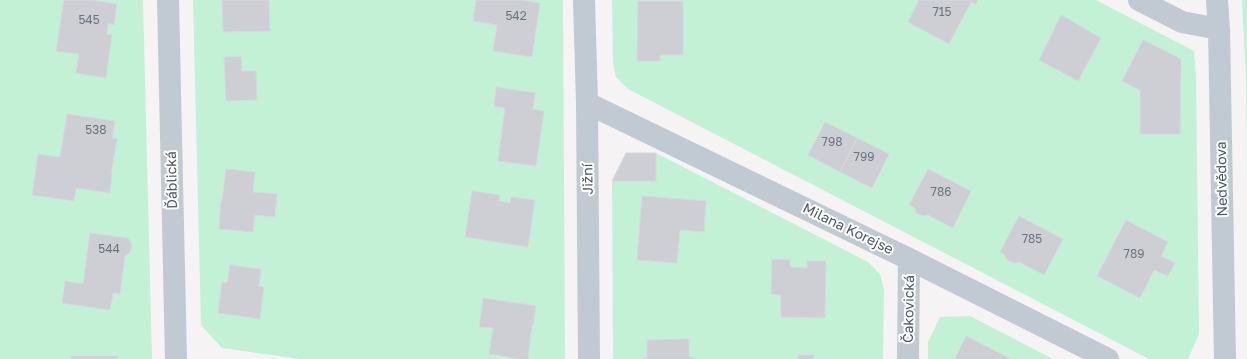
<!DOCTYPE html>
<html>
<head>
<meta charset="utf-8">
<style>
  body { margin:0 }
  canvas { display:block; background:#f5f3f3 }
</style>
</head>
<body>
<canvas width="1247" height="359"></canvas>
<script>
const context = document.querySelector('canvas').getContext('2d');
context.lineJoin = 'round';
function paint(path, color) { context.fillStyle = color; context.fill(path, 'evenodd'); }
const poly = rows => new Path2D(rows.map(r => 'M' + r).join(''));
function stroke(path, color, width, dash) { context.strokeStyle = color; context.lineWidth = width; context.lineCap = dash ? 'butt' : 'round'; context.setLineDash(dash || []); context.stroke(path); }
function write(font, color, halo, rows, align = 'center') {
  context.font = font + ' "Golos Text",sans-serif'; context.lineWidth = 4; context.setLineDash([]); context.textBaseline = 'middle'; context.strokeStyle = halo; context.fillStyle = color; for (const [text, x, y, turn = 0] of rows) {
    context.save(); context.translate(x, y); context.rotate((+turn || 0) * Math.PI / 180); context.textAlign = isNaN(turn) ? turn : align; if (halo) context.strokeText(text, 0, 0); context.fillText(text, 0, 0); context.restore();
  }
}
paint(poly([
  [0,0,143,0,152,359,0,359],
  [193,0,563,0,565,359,300,359,222,348,201,325],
  [612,0,1096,0,1194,51,1196,76,1199,334,1188,359,1149,359,628,89,616,77,613,63],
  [1242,0,1247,0,1247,180,1246,77],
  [656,153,868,262,880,274,884,290,883,359,613,359,612,181,656,181],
  [970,316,1053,359,928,359,928,342,940,317]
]), '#c3f1d5');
const building = poly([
  [64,0,92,0,117,4,114,25,108,23,107,34,112,35,106,78,76,73,79,54,56,51,64,0],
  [222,0,269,0,270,31,223,32,222,0],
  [476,0,521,0,540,3,532,57,493,51,497,25,473,21,476,0],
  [919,0,978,0,976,4,971,2,949,44,908,22,919,0],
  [638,1,683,1,683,55,660,55,660,61,637,61,638,1],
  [1061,15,1101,38,1078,81,1039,60,1061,15],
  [1143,40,1181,59,1180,134,1140,134,1140,90,1122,81,1143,40],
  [241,56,242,71,256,71,257,100,226,101,224,57,241,56],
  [496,87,535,93,533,109,544,111,536,166,498,161,505,108,494,106,496,87],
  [67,114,115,121,112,138,117,139,111,173,112,174,110,193,76,188,74,201,32,195,38,154,60,157,67,114],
  [825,122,857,138,840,172,808,155,825,122],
  [857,138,889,154,872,188,840,172,857,138],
  [626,153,656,153,656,181,612,181,626,153],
  [226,169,255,172,253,192,277,194,275,217,255,215,253,232,219,229,221,201,222,201,226,169],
  [928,169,971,191,953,228,928,215,923,216,916,213,915,208,909,205,928,169],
  [472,191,500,195,499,201,510,203,511,197,535,200,528,247,465,237,472,191],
  [642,196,706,201,704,232,680,230,677,263,637,260,642,196],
  [1019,216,1063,239,1044,275,1019,262,1014,263,1007,260,1005,255,1000,252,1019,216],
  [1126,220,1168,242,1161,256,1175,263,1168,276,1154,270,1140,298,1097,276,1126,220],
  [90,233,128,238,132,245,130,252,125,256,120,294,113,293,110,310,62,303,65,281,83,284,90,233],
  [772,259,790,260,790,267,807,268,807,261,826,261,825,318,781,317,781,295,771,294,772,259],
  [230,265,261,269,259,286,264,287,260,319,218,313,222,282,227,283,230,265],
  [483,298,536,306,533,326,532,325,528,359,519,359,489,354,493,328,479,327,483,298],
  [966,336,1011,359,955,359,966,336],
  [689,339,689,357,693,357,693,359,643,359,643,357,647,358,647,340,689,339],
  [798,355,814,355,814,359,798,359,798,355],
  [71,356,118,356,118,359,71,359,71,356]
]);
paint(building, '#cdcfd5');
stroke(building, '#d7d9de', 1);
stroke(poly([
  [168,0,176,359],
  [584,0,587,103,589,359],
  [1139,0,1182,22,1219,29],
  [1217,0,1219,29,1225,359],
  [587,103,909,259,1108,359],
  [908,359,909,259]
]), '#c1cad2', 22);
write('12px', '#6b747e', null, [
  ["715",942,12],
  ["542",516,16],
  ["545",89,20],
  ["538",96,130],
  ["798",832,142],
  ["799",864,157],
  ["786",941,192],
  ["785",1032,239],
  ["544",109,249],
  ["789",1134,254]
]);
write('14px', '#4a5661', '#fff', [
  ["Jižní",588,179,-91],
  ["Nedvědova",1222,179,-91],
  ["Ďáblická",172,180,-91],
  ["Milana Korejse",848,229,26],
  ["Čakovická",909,309,-89]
]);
</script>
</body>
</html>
